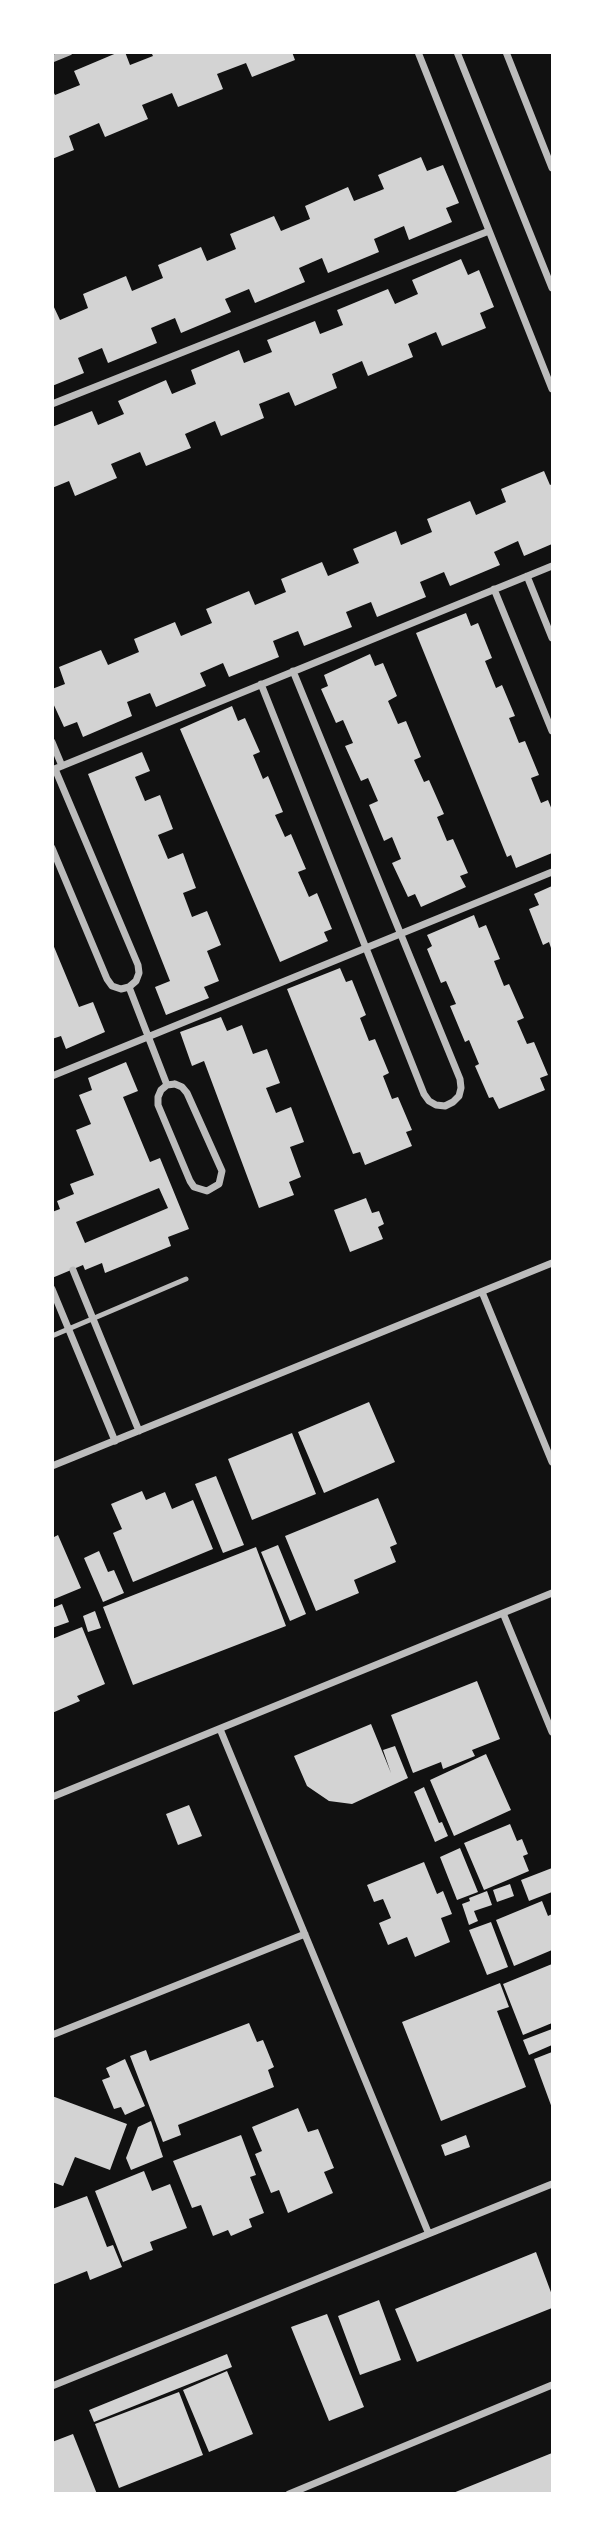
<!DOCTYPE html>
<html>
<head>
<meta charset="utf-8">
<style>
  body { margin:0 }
  #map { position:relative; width:605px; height:2546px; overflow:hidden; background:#111; font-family:Commissioner,sans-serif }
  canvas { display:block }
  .frame { position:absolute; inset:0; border:54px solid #fff; pointer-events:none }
</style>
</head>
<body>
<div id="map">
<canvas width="605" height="2546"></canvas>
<div class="frame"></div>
</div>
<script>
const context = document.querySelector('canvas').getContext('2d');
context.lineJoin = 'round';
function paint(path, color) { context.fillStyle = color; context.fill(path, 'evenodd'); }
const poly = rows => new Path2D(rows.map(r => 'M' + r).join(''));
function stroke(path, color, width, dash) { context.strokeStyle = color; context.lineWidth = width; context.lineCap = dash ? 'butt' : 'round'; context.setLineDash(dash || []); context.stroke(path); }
paint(poly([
  [119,52,125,52,130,65,153,56,151,52,292,52,295,60,252,77,246,63,217,74,223,89,178,107,172,93,142,105,148,119,105,137,99,123,69,136,74,150,52,159,52,89,55,95,80,85,74,71],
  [421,157,427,171,443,165,459,203,446,208,452,222,409,240,404,226,374,239,379,252,328,273,322,258,299,268,305,282,255,303,249,289,225,299,231,312,181,333,175,318,151,328,157,343,108,363,102,348,78,358,84,373,52,386,52,303,60,320,88,308,83,294,126,276,132,291,163,278,158,265,201,247,207,261,236,249,230,234,274,216,281,231,310,219,305,206,348,187,354,201,384,189,378,175],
  [461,259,468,275,479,270,494,307,480,313,486,328,442,346,436,332,408,344,413,357,368,376,362,361,332,374,337,388,295,406,289,392,259,404,264,418,221,436,215,421,185,434,191,448,146,466,140,452,111,464,117,478,75,496,69,481,52,488,52,427,92,411,98,425,124,414,118,401,166,380,172,394,196,384,191,370,239,350,244,363,272,352,267,340,315,321,320,334,343,325,337,310,388,289,395,304,418,294,412,280],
  [544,471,550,485,552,484,552,544,524,556,518,541,494,552,500,565,450,586,444,572,420,582,426,597,377,617,371,602,346,612,352,627,304,646,298,631,273,641,279,657,229,677,223,663,200,673,206,686,156,707,150,693,127,702,132,716,83,737,77,722,64,727,52,701,52,689,65,684,59,667,101,650,108,665,139,652,134,639,175,622,181,636,212,623,206,609,249,591,255,605,286,592,281,579,322,562,328,576,359,563,353,549,396,531,401,545,432,532,427,519,470,501,476,515,506,502,501,489],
  [466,613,471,626,478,623,492,658,485,661,496,688,502,685,515,716,509,718,519,743,525,741,539,775,531,778,541,803,548,800,552,810,552,853,516,868,511,855,507,857,416,633],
  [370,654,375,666,383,663,397,696,388,701,398,724,406,721,421,757,414,760,424,782,429,780,444,814,437,817,447,841,453,839,468,873,460,876,466,887,421,907,415,894,408,897,392,863,401,859,392,837,384,841,369,805,378,801,368,778,361,781,345,746,353,743,343,720,336,723,321,689,328,686,324,675],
  [232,706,238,721,245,718,260,752,253,755,263,779,268,776,283,812,275,815,285,837,291,834,306,869,298,872,309,897,317,893,332,929,324,932,328,941,280,962,180,729],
  [142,752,150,771,135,777,145,801,160,795,173,829,158,835,168,859,183,853,196,888,183,893,192,917,207,911,221,945,207,951,219,981,204,987,209,998,166,1015,155,987,170,981,88,774],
  [552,886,552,951,549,942,543,945,529,909,539,905,534,894],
  [474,915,479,928,486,925,500,959,494,961,504,986,509,984,524,1018,517,1021,527,1044,534,1042,548,1075,540,1078,545,1090,499,1109,493,1097,489,1098,475,1066,479,1064,469,1040,465,1042,450,1006,456,1004,446,981,441,983,427,949,432,946,427,935],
  [52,942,79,1007,93,1002,105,1032,66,1049,61,1036,52,1039],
  [340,968,346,982,352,980,366,1015,360,1018,369,1041,375,1039,389,1073,383,1076,392,1099,398,1097,412,1130,406,1132,412,1146,365,1165,360,1152,353,1154,287,989],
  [221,1017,227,1031,242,1025,253,1054,267,1049,280,1083,266,1088,276,1113,291,1107,304,1142,290,1147,301,1177,289,1182,294,1195,259,1208,204,1061,192,1066,180,1032],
  [126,1062,138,1091,123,1097,150,1162,160,1158,189,1229,168,1237,171,1246,105,1273,102,1263,85,1270,83,1265,52,1278,52,1212,60,1209,57,1201,74,1194,70,1184,94,1175,76,1130,91,1124,79,1095,92,1090,88,1078],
  [159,1188,168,1208,85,1243,76,1222],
  [366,1198,372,1213,379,1211,384,1224,378,1227,383,1239,350,1252,334,1210],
  [369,1402,395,1462,324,1493,298,1432],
  [292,1433,316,1494,252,1520,228,1459],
  [216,1476,244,1545,223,1553,195,1484],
  [142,1491,146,1500,165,1492,172,1509,193,1500,213,1549,133,1582,113,1533,122,1529,111,1504],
  [378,1498,397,1544,390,1547,396,1562,354,1580,359,1593,316,1611,285,1536],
  [58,1535,81,1588,52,1600,52,1538],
  [278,1545,306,1614,290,1621,261,1552],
  [256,1547,286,1626,133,1685,103,1607],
  [99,1551,108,1572,114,1570,124,1593,103,1602,84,1558],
  [62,1604,69,1622,52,1628,52,1608],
  [95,1611,101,1628,88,1632,83,1616],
  [82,1627,105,1684,77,1696,80,1701,52,1713,52,1639],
  [477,1681,500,1739,472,1750,475,1756,443,1769,441,1762,413,1773,391,1715],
  [371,1724,391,1773,383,1750,395,1746,408,1778,352,1804,329,1801,307,1786,294,1756],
  [486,1754,511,1810,454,1836,430,1780],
  [424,1787,439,1823,442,1822,448,1836,435,1842,414,1792],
  [189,1805,202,1836,178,1845,166,1814],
  [510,1824,517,1841,522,1839,528,1854,523,1856,529,1871,484,1890,464,1843],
  [460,1848,478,1892,457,1900,440,1857],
  [424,1862,437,1894,443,1891,452,1914,441,1918,450,1942,415,1957,407,1937,388,1945,379,1923,391,1918,383,1899,374,1902,367,1885],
  [552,1868,552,1892,529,1901,521,1880],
  [510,1884,514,1896,497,1902,493,1890],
  [487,1891,492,1905,474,1911,478,1921,469,1925,462,1904,470,1901,469,1898],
  [542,1901,548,1916,552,1914,552,1950,514,1966,496,1920],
  [491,1922,508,1967,487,1975,469,1930],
  [552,1964,552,2023,523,2035,503,1984],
  [500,1983,509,2007,497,2011,526,2087,441,2121,402,2022],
  [249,2023,257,2042,263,2040,274,2067,268,2070,274,2087,178,2125,181,2135,163,2142,130,2056,146,2050,150,2061],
  [552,2029,552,2045,529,2055,523,2040],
  [552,2052,552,2108,534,2059],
  [125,2059,145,2106,125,2115,121,2107,114,2109,102,2080,110,2077,106,2068],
  [52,2096,127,2124,110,2170,75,2157,63,2186,52,2182],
  [298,2108,308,2132,318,2129,334,2168,324,2172,333,2193,288,2213,279,2190,271,2193,255,2154,262,2151,252,2127],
  [151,2121,163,2157,131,2170,126,2158,138,2127],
  [241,2135,256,2175,250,2177,264,2213,249,2219,252,2227,231,2236,228,2230,213,2236,201,2205,192,2208,173,2161],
  [466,2135,470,2147,445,2156,441,2145],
  [144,2171,152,2191,170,2184,187,2228,150,2242,153,2250,123,2262,95,2191],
  [87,2196,107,2247,113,2245,122,2267,90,2280,87,2271,52,2285,52,2209],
  [536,2252,552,2295,552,2308,417,2362,395,2309],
  [379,2300,401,2360,360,2375,338,2316],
  [327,2314,364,2407,329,2421,291,2327],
  [227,2354,232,2367,94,2422,89,2410],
  [227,2371,253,2434,209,2452,183,2390],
  [179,2392,203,2455,119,2488,95,2424],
  [73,2434,97,2494,52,2494,52,2442],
  [552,2453,552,2494,453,2494,453,2493]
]), '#d3d3d3');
stroke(poly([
  [52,1336,186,1279]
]), '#bcbcbc', 5);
stroke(poly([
  [418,52,552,389],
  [457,52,552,288],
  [506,52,552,168],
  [52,59,69,52],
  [52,404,489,231],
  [527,576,552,638],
  [494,589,552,731],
  [261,684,424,1094,429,1101,436,1105,445,1106,453,1102,459,1096,461,1088,460,1079,293,671],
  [52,742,62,766],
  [52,770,552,566],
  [52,848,107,979,112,986,121,989,129,987,136,981,139,973,138,965,55,769],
  [129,987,167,1085],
  [52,1076,552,872],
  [175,1084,182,1087,187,1093,222,1171,219,1184,207,1191,194,1187,190,1181,158,1105,158,1097,161,1090,167,1085,175,1084],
  [73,1270,139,1431],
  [52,1289,115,1441],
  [482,1292,552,1462],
  [52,1466,552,1263],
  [503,1613,552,1732],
  [220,1729,428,2232],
  [52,1797,552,1593],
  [52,2035,305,1934],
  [52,2386,552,2184],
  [289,2494,552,2385]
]), '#bcbcbc', 7);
</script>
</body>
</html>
